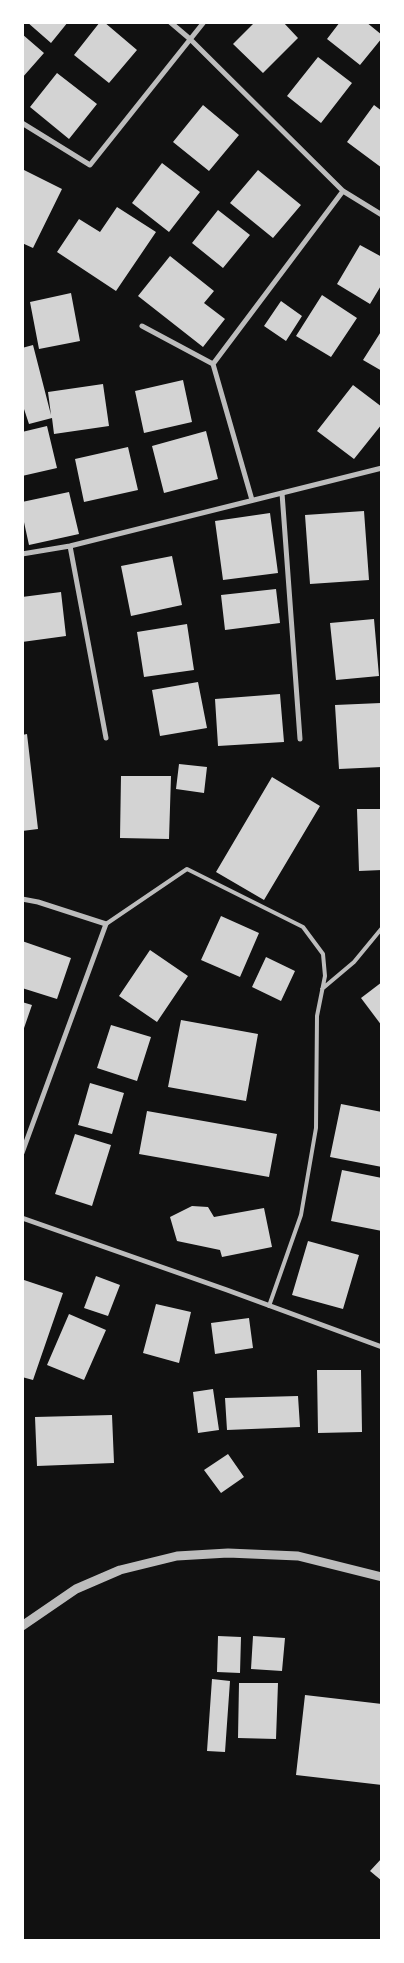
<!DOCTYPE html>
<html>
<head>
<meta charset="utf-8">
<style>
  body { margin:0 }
  #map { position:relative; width:404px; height:1963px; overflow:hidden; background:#111; font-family:Karla,sans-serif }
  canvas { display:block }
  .frame { position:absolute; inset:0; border:24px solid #fff; pointer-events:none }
</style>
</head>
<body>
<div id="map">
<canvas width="404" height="1963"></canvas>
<div class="frame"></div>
</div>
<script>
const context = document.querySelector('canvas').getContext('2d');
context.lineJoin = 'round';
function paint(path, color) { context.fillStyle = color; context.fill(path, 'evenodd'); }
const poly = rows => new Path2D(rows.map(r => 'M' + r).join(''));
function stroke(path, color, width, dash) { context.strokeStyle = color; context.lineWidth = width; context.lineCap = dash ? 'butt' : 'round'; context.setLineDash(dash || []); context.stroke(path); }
paint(poly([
  [27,22,68,22,51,43],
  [100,22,104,22,137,50,109,83,74,55],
  [255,22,283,22,298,38,263,73,233,44],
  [340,22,366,22,382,35,382,38,360,65,327,39],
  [22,34,44,53,22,78],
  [318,57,352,83,321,123,287,96],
  [57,73,97,104,69,139,30,107],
  [203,105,239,135,209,171,173,142],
  [374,105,382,111,382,168,347,142],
  [162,163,200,192,169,232,132,203],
  [22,169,62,189,33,248,22,243],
  [258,170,301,205,273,238,230,203],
  [117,207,156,232,116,291,57,252,79,219,100,232],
  [218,210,250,235,223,268,192,243],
  [360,245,382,257,382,284,370,304,337,284],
  [170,256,214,291,204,303,225,319,203,347,138,296],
  [71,293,80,341,39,349,30,302],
  [322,295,357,318,331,357,296,336],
  [281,301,302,316,286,341,264,326],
  [382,330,382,371,363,360],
  [33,345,51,415,48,392,103,384,109,426,54,434,52,418,29,424,22,403,22,348],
  [183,380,192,422,144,433,135,391],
  [353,385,382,407,382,424,354,459,317,431],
  [47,426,57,468,22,476,22,432],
  [206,431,218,479,164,493,152,446],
  [128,447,138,490,84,502,75,459],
  [69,492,79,534,29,545,22,513,22,502],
  [364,511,369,580,310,584,305,515],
  [270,513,278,573,223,580,215,521],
  [172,556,182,605,131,616,121,566],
  [276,589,280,623,225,630,221,595],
  [61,592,66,636,22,642,22,597],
  [374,619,379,676,336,680,330,623],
  [187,624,194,670,144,677,137,632],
  [198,682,207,728,160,736,152,690],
  [280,694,284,742,218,746,215,699],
  [381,703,382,767,339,769,335,705],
  [27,734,38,829,22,831,22,735],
  [179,764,207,767,204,793,176,789],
  [121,776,171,776,169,839,120,838],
  [272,777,320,806,264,900,216,872],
  [357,809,382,809,382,870,359,871],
  [221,916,259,933,240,977,201,960],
  [22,941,71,958,57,999,22,988],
  [150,950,188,976,157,1022,119,996],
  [266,957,295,971,281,1001,252,987],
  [382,982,382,1026,361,998],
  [22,1002,32,1005,23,1031,22,1031],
  [181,1020,258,1034,246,1101,168,1087],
  [111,1025,151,1037,137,1081,97,1068],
  [90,1083,124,1093,112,1134,78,1125],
  [341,1104,382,1112,382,1167,330,1157],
  [147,1111,277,1134,269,1177,139,1154],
  [75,1134,111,1145,92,1206,55,1194],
  [342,1170,382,1178,382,1231,331,1221],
  [192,1206,208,1207,214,1217,264,1208,272,1247,222,1257,220,1250,177,1241,170,1217],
  [308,1241,359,1255,343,1309,292,1295],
  [96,1276,120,1285,108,1316,84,1308],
  [24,1280,63,1293,33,1380,22,1377,22,1285],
  [156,1304,191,1312,179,1363,143,1353],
  [69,1314,106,1330,84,1380,47,1365],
  [249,1318,253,1348,215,1354,211,1323],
  [317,1370,361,1370,362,1432,318,1433],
  [213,1389,219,1430,198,1433,193,1392],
  [298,1396,300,1427,227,1430,225,1398],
  [112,1415,114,1463,37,1466,35,1417],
  [228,1454,244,1477,221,1493,204,1470],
  [218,1636,241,1637,240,1673,217,1672],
  [253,1636,285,1638,282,1671,251,1669],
  [212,1679,230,1681,225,1752,207,1751],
  [239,1683,278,1683,276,1739,238,1738],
  [305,1695,382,1704,382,1785,296,1775],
  [382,1858,382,1881,370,1871]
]), '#d3d3d3');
stroke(poly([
  [106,924,187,869,303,927,323,954,325,976,317,1016,316,1128,301,1215,269,1306],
  [322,989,354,962,382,928]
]), '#bcbcbc', 4);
stroke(poly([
  [170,22,190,39,343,191,382,215],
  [22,123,90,165,204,22],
  [142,326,213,364],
  [282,493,300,739],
  [252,500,213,364,343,191],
  [70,546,106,738],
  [22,554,70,546,382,468],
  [22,899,38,902,106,924,22,1153],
  [22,1218,227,1290,382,1347]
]), '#bcbcbc', 5);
stroke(poly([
  [22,1626,76,1589,120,1570,177,1556,228,1553,298,1556,382,1577]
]), '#bcbcbc', 9);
</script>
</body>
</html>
